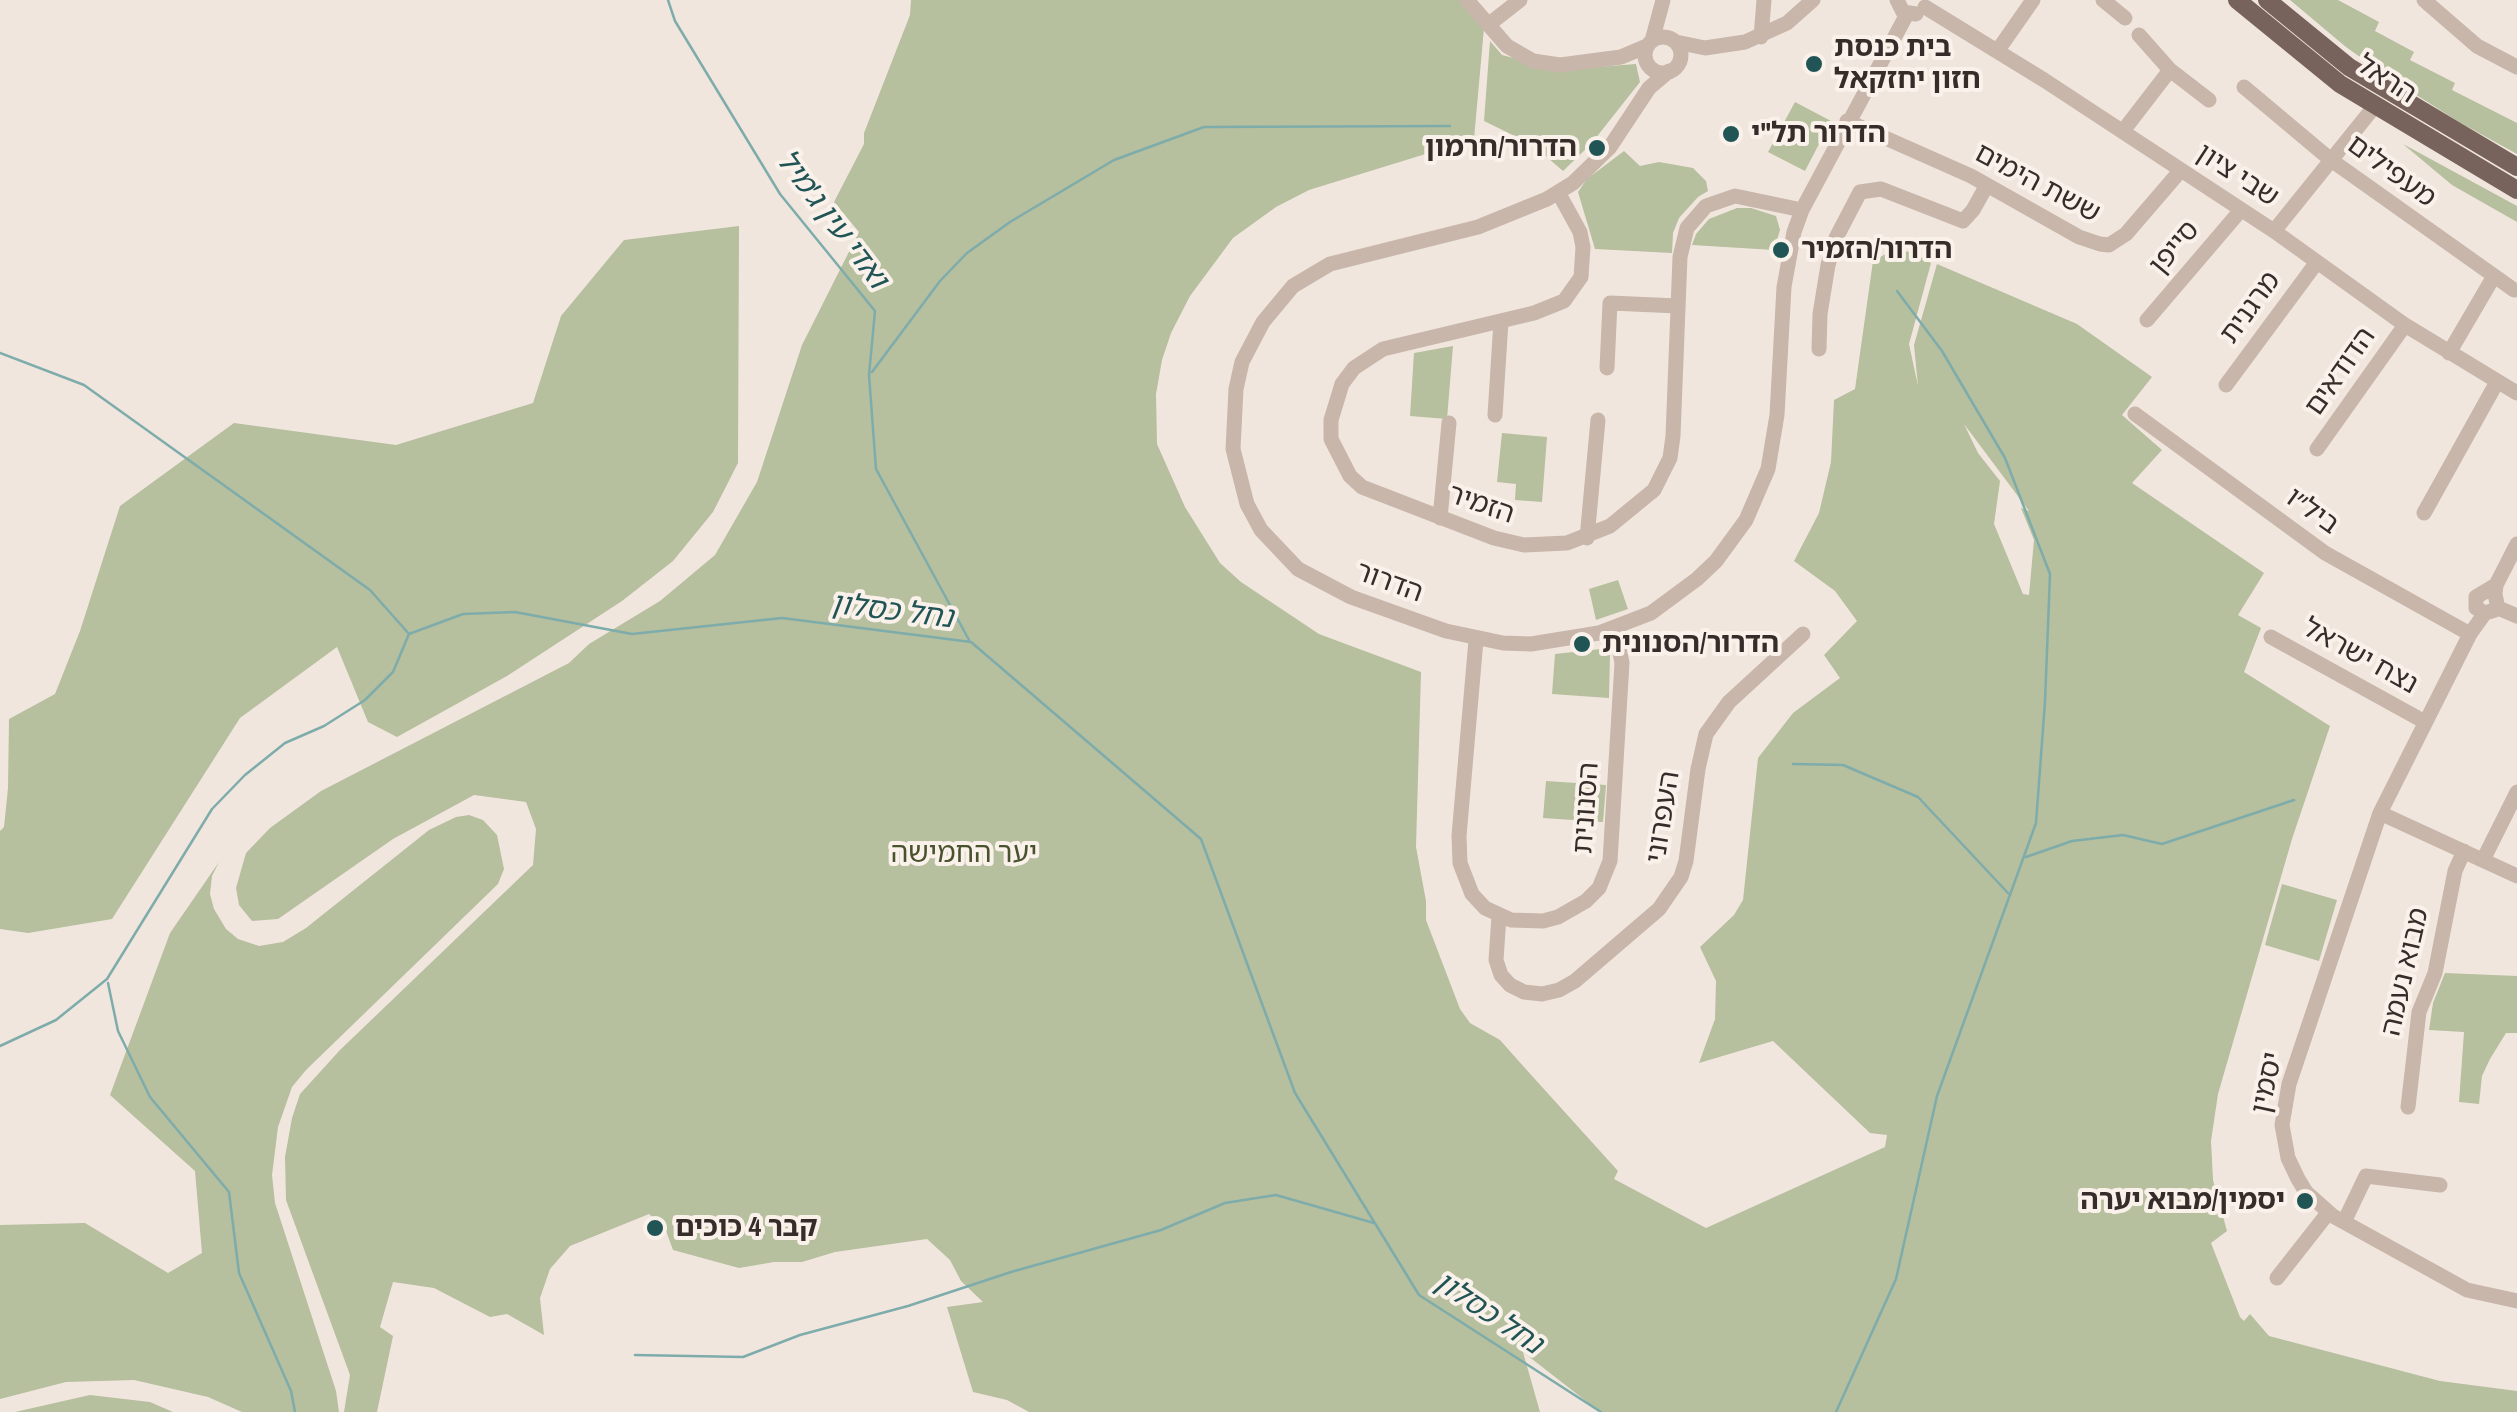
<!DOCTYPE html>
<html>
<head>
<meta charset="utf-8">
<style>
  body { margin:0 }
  canvas { display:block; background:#f1e6de }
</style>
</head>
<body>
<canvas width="2517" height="1412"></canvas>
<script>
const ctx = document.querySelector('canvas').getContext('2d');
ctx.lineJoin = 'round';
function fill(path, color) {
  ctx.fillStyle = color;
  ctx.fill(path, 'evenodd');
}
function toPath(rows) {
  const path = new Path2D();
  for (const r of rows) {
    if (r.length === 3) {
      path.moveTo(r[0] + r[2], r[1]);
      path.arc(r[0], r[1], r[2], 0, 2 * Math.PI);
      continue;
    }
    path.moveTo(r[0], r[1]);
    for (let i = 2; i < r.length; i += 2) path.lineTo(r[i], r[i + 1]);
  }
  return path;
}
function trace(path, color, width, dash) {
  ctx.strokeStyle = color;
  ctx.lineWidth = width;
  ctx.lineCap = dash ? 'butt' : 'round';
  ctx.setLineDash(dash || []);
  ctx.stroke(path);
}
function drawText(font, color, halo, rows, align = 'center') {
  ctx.font = font + ' "Archivo Narrow","Noto Sans Hebrew",sans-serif';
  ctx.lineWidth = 8;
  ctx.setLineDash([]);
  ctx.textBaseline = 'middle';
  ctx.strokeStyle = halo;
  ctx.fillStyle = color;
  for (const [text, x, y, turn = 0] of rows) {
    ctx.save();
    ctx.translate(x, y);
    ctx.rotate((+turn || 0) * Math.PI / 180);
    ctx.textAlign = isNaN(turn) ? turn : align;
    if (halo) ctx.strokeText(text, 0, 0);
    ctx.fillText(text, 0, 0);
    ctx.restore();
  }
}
const green = toPath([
  [911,0,1463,0,1484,28,1474,139,1309,190,1276,207,1233,238,1190,296,1171,333,1162,360,1156,394,1157,444,1185,507,1220,563,1241,582,1319,634,1421,672,1416,847,1426,901,1426,920,1460,1009,1470,1023,1500,1040,1524,1067,1618,1171,1614,1179,1706,1228,1885,1147,1887,1135,1870,1133,1773,1041,1699,1063,1715,1019,1716,981,1700,947,1734,915,1743,900,1758,758,1793,713,1840,678,1824,655,1857,621,1835,591,1794,561,1819,513,1831,462,1834,400,1855,389,1873,261,1893,250,1912,252,1931,263,1909,344,1918,386,1914,345,1937,264,2077,324,2152,377,2122,415,2162,450,2132,483,2264,573,2238,615,2261,628,2244,672,2330,726,2292,839,2218,1094,2211,1141,2213,1180,2227,1231,2211,1243,2240,1317,2244,1321,2250,1314,2269,1336,2440,1381,2517,1391,2517,1412,1600,1412,1523,1352,1540,1412,1029,1412,1007,1400,973,1392,947,1307,983,1302,961,1281,950,1260,927,1239,835,1252,802,1262,774,1262,739,1268,673,1250,665,1228,649,1214,570,1246,550,1269,540,1298,544,1335,507,1314,490,1317,434,1288,393,1282,380,1327,393,1336,377,1412,344,1412,350,1375,286,1200,285,1157,292,1118,300,1094,340,1050,533,865,536,829,526,802,474,795,393,839,278,919,252,921,239,905,236,888,246,853,270,828,321,791,569,663,589,644,660,601,715,555,757,482,802,345,859,232,834,202,864,144,864,133,910,15],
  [1964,424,2029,511,2021,508,2034,540,2029,595,2023,594,1994,524,2000,481,1978,453],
  [2290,0,2338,0,2379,22,2375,31,2414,52,2410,60,2455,83,2452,90,2517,123,2517,154,2459,122,2388,77,2346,47],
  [1490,41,1502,55,1560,70,1636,64,1640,82,1591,144,1563,171,1533,145,1484,121],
  [1795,102,1831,121,1805,171,1768,152],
  [2403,144,2517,206,2517,222,2452,185],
  [1624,151,1640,166,1659,162,1693,168,1706,181,1708,191,1698,197,1679,218,1673,233,1672,253,1595,249,1578,192,1587,179],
  [1737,208,1751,208,1776,216,1780,230,1774,250,1692,245,1696,234,1709,219],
  [739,226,738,463,713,512,673,561,622,601,507,676,397,737,368,722,337,647,240,718,112,919,28,933,0,929,0,831,4,827,8,788,9,719,55,694,80,631,120,506,234,423,396,445,533,403,561,316,624,240],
  [1453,346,1447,419,1410,416,1414,353],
  [1502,433,1547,437,1542,502,1515,500,1516,484,1497,482],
  [1618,580,1628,609,1596,620,1589,589],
  [1601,649,1610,654,1609,698,1552,694,1555,654],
  [1546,781,1606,785,1603,822,1543,818],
  [469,815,483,820,497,835,504,869,498,884,306,1070,292,1087,278,1127,272,1175,275,1203,336,1391,339,1412,242,1412,208,1397,134,1380,66,1382,0,1399,0,1225,85,1223,168,1273,202,1253,195,1171,110,1095,170,933,219,862,212,876,210,894,214,909,226,929,238,939,259,946,283,942,306,928,429,830,456,817],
  [2282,884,2337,900,2319,961,2265,945],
  [2445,973,2517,976,2517,1033,2506,1033,2490,1059,2482,1076,2479,1104,2459,1102,2464,1032,2429,1030,2433,1003],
  [90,1395,150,1402,173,1412,15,1412]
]);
const stream = toPath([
  [668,0,675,21,780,194,875,311,869,375,876,469,969,640],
  [0,353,84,385,370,590,409,634,463,614,515,612,632,634,782,618,971,642,1201,839,1295,1093,1419,1295,1601,1412],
  [872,372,940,281,967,253,1010,222,1114,160,1204,127,1450,126],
  [1793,764,1843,765,1918,797,2008,893],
  [2026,857,2072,841,2123,835,2162,844,2294,800],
  [108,983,118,1031,150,1097,229,1192,239,1273,291,1391,295,1412],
  [0,1046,56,1020,107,979,212,809,245,775,285,743,324,726,365,700,393,672,409,634],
  [635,1355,743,1357,800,1335,908,1306,1011,1272,1161,1230,1225,1203,1276,1195,1374,1223],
  [1836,1412,1896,1279,1937,1096,2036,823,2045,702,2050,574,2005,458,1942,351,1897,291]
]);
const minor = toPath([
  [1467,0,1507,46,1533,61,1560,65,1621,57,1647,46],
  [1897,0,1903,12,1916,14],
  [2103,0,2125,18],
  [2424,0,2477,46,2517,67],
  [1925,7,2044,80,2274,231,2405,325,2517,393],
  [1488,25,1520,0],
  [2139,35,2170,70,2209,100],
  [1761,37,1764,0],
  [1663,55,18],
  [1652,41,1663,0],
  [1676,42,1705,48,1745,42,1787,23,1813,0],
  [1998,50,2033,0],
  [1669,71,1649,88,1610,147,1573,183,1547,199,1478,227,1330,264,1293,286,1263,322,1242,362,1236,389,1233,449,1247,504,1261,530,1298,569,1351,597,1446,631,1503,643,1531,644,1599,633,1651,613,1697,579,1716,561,1746,520,1768,469,1777,415,1784,287,1794,232,1802,210,1907,14],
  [2244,87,2331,160,2514,290],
  [1847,121,1971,176,2079,237,2100,244,2109,245,2126,234,2181,170],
  [2123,131,2170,70],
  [1558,192,1580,232,1583,247,1581,277,1564,301,1534,313,1383,349,1354,368,1342,384,1331,420,1331,439,1350,476,1362,487,1494,538,1524,545,1567,543,1610,526,1654,490,1670,458,1673,436,1680,257,1687,228,1706,206,1735,196,1802,210],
  [2274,231,2374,107],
  [2147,320,2241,210],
  [1819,349,1820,314,1828,265,1836,238,1860,192,1881,189,1963,221,1973,210,1987,185],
  [2449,353,2494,276],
  [1607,368,1610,303,1678,306],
  [2226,385,2317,262],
  [2135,414,2325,553,2470,634],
  [1495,415,1501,321],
  [2317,449,2405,325],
  [2424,513,2497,382],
  [1440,518,1449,423],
  [1587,538,1598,420],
  [2489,591,2495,594,2497,604,2495,610,2485,613,2476,608,2476,597,2496,585],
  [2495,594,2496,585,2517,544],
  [2496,607,2517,616],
  [2485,613,2470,634,2380,813,2289,1084,2282,1125,2288,1158,2298,1179,2306,1192,2333,1216,2467,1290,2517,1301],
  [2271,637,2425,722],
  [1476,640,1459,836,1460,863,1472,894,1485,908,1511,920,1543,921,1558,917,1586,901,1599,888,1610,861,1622,663,1615,627],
  [2380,813,2517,876],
  [2483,860,2517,792],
  [1499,916,1496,960,1501,975,1510,985,1524,992,1542,994,1559,990,1575,981,1659,909,1681,877,1686,861,1698,769,1706,734,1729,702,1803,634],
  [2408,1107,2419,1012,2435,973,2455,871,2464,851],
  [2344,1222,2366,1176,2440,1185],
  [2277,1278,2328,1213]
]);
const major = toPath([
  [2237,0,2340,84,2517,190],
  [2267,0,2349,67,2517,167]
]);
const markers = [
  [1814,64,10,"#215555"],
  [1731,134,10,"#215555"],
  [1597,148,10,"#215555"],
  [1781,250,10,"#215555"],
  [1582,644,10,"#215555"],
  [2305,1201,10,"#215555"],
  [655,1228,10,"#215555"]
];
const poiNames = [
  ["בית כנסת",1834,48],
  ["חזון יחזקאל",1834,80],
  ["הדרור תל\"י",1751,134],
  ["הדרור/חרמון",1577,148,"right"],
  ["הדרור/הזמיר",1801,250],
  ["הדרור/הסנונית",1602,644],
  ["יסמין/מבוא יערה",2285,1201,"right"],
  ["קבר 4 כוכים",675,1228]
];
const streetNames = [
  ["הראל",2386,80,33],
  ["מעפילים",2391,172,36],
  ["שבי ציון",2237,176,33],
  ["ששת הימים",2037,184,28],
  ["סייפן",2175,248,-50],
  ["מרגנית",2251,308,-54],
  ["הדודאים",2341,372,-55],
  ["הזמיר",1481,505,19],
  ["ביל״ו",2312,512,36],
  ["הדרור",1389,583,20],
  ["נצח ישראל",2360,657,29],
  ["הסנונית",1587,808,-86],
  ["העפרוני",1664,817,-81],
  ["מבוא נעמה",2406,972,-77],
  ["יסמין",2268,1083,-78]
];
const parkNames = [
  ["יער החמישה",964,854]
];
const waterNames = [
  ["ואדי עין ג'מיל",831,220,53],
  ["נחל כסלון",892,612,7],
  ["נחל כסלון",1488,1314,34]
];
fill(green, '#b6bf9e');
trace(stream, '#7eacab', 2.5);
trace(minor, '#c8b6aa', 15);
trace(major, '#77635b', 18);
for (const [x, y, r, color] of markers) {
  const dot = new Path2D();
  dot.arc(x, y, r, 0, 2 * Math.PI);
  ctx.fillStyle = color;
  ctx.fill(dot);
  trace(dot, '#f9f1ea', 4);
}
drawText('bold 28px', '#362c29', '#f9f1ea', poiNames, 'left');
drawText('28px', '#362c29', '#f9f1ea', streetNames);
drawText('28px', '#48532e', '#f9f1ea', parkNames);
drawText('italic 30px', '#215555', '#f9f1ea', waterNames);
</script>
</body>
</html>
